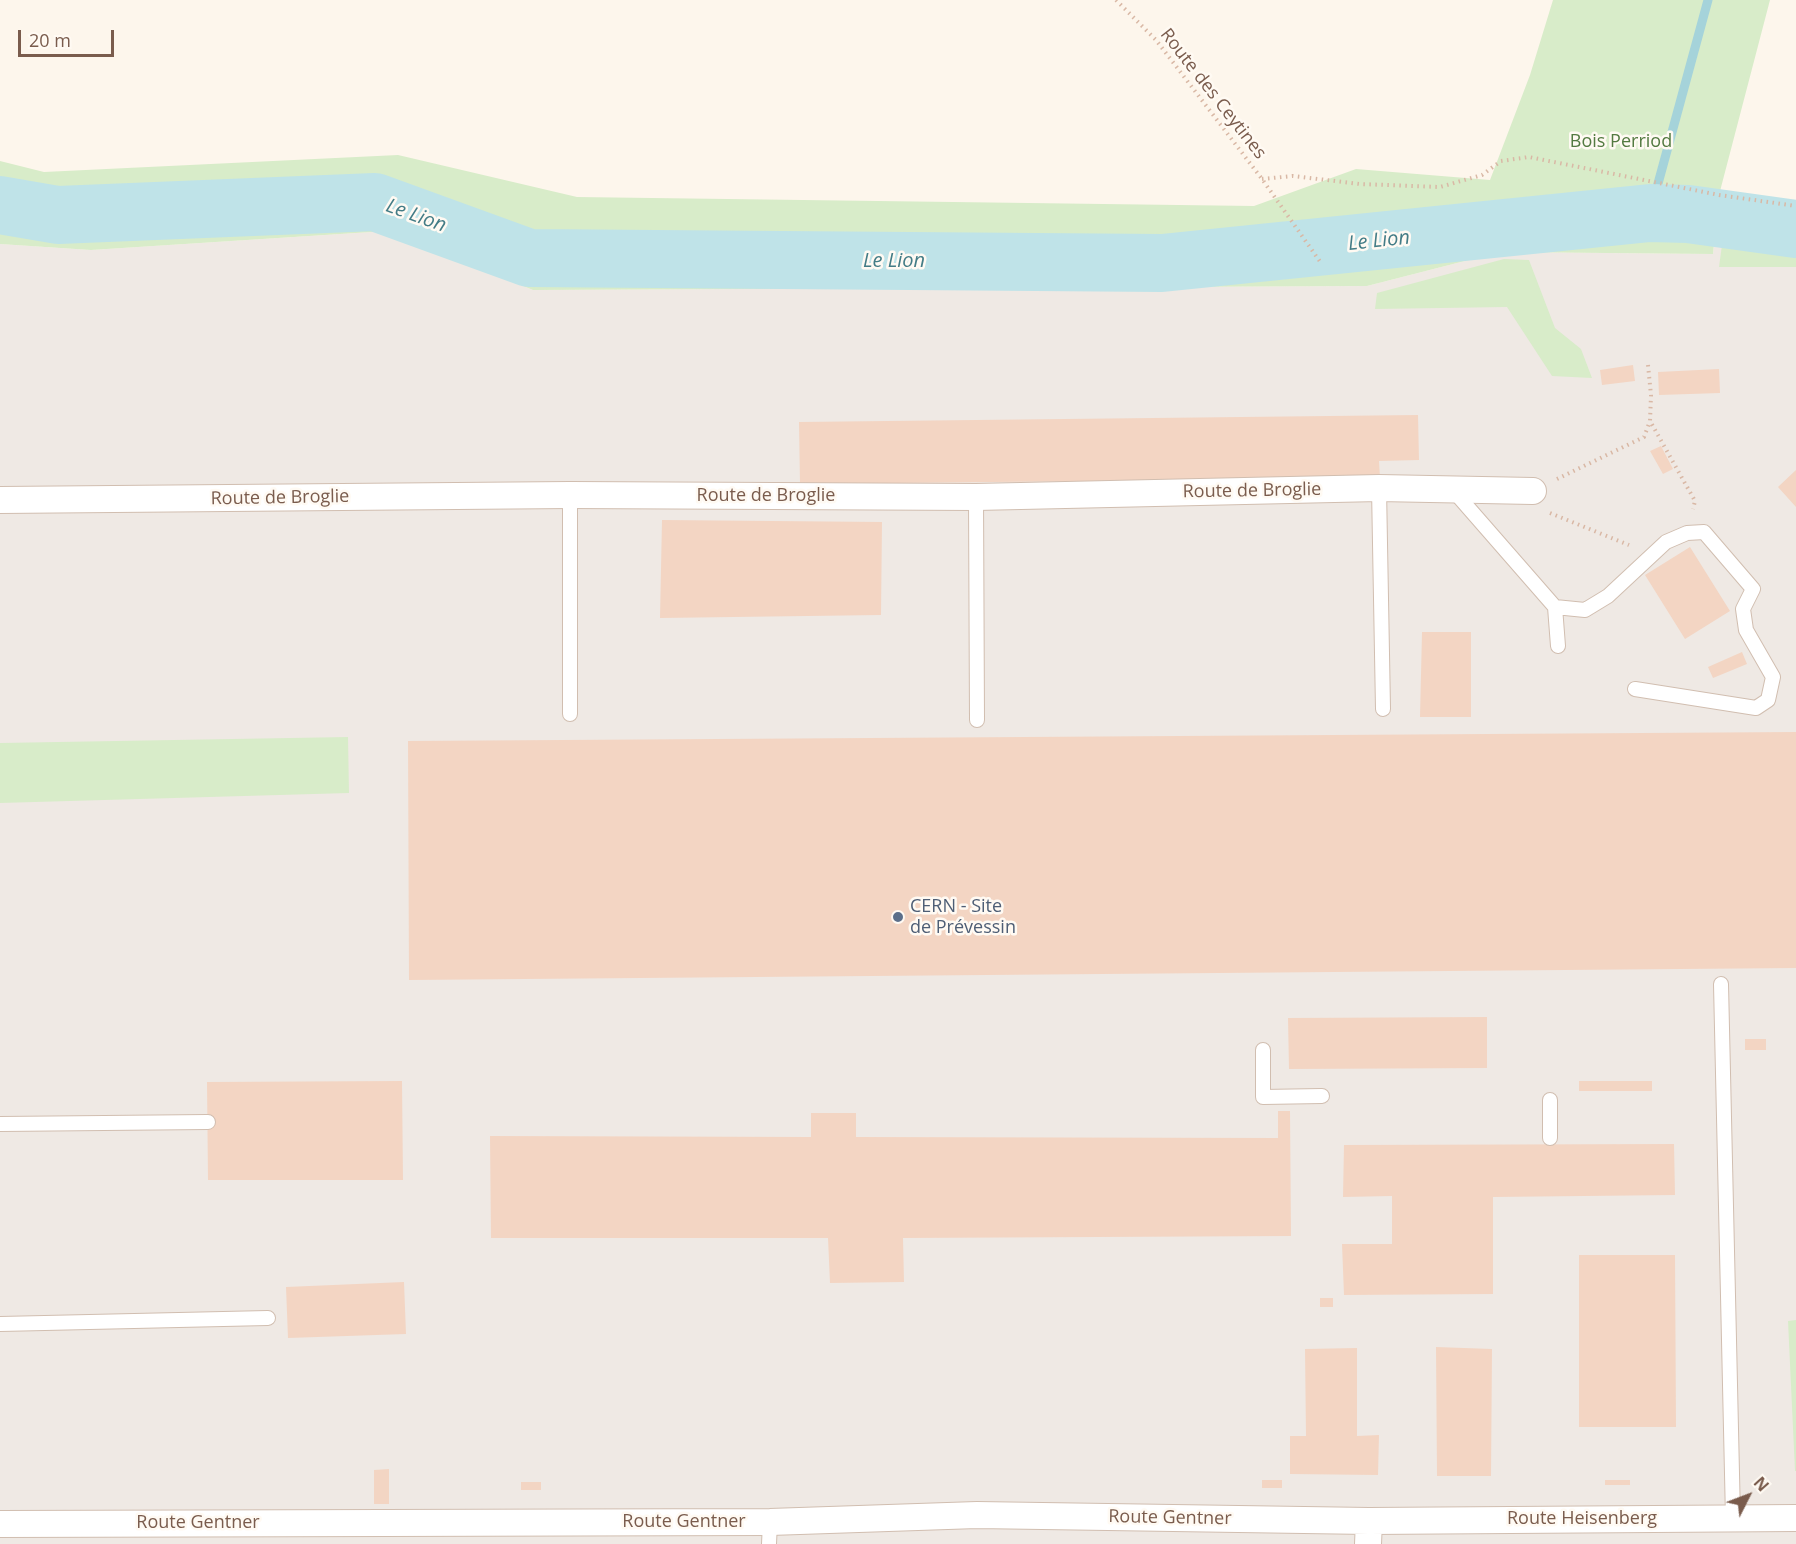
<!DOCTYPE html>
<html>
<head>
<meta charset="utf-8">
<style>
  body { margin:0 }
  #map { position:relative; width:1796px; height:1544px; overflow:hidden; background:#fdf6ec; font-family:"Open Sans",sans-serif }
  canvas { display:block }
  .north { position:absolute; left:1718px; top:1466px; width:60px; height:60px; -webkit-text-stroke:4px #fffaf3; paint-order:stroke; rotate:48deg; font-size:16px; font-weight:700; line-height:24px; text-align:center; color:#7a5c4d }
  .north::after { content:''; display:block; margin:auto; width:21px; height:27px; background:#7a5c4d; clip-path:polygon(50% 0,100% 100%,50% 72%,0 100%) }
  .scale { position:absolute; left:18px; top:30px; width:96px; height:27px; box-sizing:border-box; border:3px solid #7a5c4d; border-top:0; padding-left:8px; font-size:18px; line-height:21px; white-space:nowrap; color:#7a5c4d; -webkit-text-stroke:4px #fffaf3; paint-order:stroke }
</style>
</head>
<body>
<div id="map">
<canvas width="1796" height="1544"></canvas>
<div class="north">N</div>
<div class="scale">20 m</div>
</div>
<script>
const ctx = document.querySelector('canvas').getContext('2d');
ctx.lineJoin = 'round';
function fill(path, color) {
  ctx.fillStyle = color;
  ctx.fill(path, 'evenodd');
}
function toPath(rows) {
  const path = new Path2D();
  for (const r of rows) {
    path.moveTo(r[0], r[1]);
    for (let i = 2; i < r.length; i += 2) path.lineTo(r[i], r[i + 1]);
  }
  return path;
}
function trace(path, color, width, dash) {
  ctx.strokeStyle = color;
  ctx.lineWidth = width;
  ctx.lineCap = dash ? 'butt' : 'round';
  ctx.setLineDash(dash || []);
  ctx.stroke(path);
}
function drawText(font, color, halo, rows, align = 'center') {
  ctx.font = font + ' "Open Sans",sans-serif';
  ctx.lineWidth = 5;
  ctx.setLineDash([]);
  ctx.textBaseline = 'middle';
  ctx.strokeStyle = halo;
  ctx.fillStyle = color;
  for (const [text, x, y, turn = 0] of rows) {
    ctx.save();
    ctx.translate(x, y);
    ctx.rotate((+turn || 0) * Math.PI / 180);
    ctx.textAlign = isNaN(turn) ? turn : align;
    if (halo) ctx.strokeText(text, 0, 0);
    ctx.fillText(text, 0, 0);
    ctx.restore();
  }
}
const industrial = toPath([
  [1721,202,1796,217,1796,1544,0,1544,0,244,91,250,387,231,533,290,1367,286,1500,252,1713,254]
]);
const green = toPath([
  [1553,0,1770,0,1719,195,1713,254,1500,252,1367,286,533,290,387,231,91,250,0,244,0,161,44,172,398,155,577,197,1254,206,1356,169,1490,180,1530,75],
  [1727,208,1796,223,1796,267,1719,267],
  [1504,259,1529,260,1555,328,1581,349,1592,378,1552,376,1507,307,1375,309,1377,293],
  [348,737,349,793,0,803,0,743],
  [1796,1320,1796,1471,1795,1471,1788,1321]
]);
const stream = toPath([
  [1650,213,1708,0]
]);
const river = toPath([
  [0,205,58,215,375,202,529,258,1162,263,1650,213,1688,214,1796,229]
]);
const building = toPath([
  [1633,365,1635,381,1602,385,1600,370],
  [1719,369,1720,393,1659,395,1658,372],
  [1418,415,1419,460,1379,461,1380,478,800,484,799,422],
  [1661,446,1673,469,1663,474,1650,451],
  [1796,470,1796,507,1778,487],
  [662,520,882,522,881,615,660,618],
  [1690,547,1730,611,1685,639,1645,575],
  [1422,632,1471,632,1471,717,1420,717],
  [1742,652,1747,664,1713,678,1708,667],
  [1796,732,1796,968,409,980,408,741],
  [1487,1017,1487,1068,1289,1069,1288,1018],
  [1745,1039,1766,1039,1766,1050,1745,1050],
  [402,1081,403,1180,208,1180,207,1082],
  [1579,1081,1652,1081,1652,1091,1579,1091],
  [1278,1111,1290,1111,1291,1236,903,1238,904,1282,830,1283,828,1238,491,1238,490,1136,811,1137,811,1113,856,1113,856,1137,1278,1138],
  [1674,1144,1675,1195,1493,1197,1493,1294,1344,1295,1342,1244,1392,1244,1392,1196,1343,1197,1344,1145],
  [1579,1255,1675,1255,1676,1427,1579,1427],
  [404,1282,406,1334,288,1338,286,1287],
  [1320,1298,1333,1298,1333,1307,1320,1307],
  [1436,1347,1492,1349,1491,1476,1437,1476],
  [1357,1348,1357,1436,1379,1435,1378,1475,1290,1474,1290,1436,1306,1436,1305,1349],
  [389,1469,389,1504,374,1504,374,1470],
  [1262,1480,1282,1480,1282,1488,1262,1488],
  [1605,1480,1630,1480,1630,1485,1605,1485],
  [521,1482,541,1482,541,1490,521,1490]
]);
const path = toPath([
  [1116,0,1156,40,1262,179,1321,263],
  [1262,179,1293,176,1360,184,1440,187,1482,175,1501,161,1529,157,1719,195,1796,206],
  [1648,365,1651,395,1650,421,1695,501,1693,509],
  [1557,479,1644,437,1650,421],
  [1550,513,1629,545]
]);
const service = toPath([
  [1379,488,1383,709],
  [1452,489,1555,607,1585,610,1608,596,1666,542,1687,533,1704,532,1753,589,1743,609,1746,630,1773,677,1768,700,1756,708,1635,689],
  [570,495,570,714],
  [976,497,977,720],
  [1555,607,1558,646],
  [1721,984,1733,1518],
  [1263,1050,1263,1097,1322,1096],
  [1550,1100,1550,1138],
  [0,1124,208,1122],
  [0,1324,268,1318],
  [769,1544,770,1522]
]);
const minor = toPath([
  [0,500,570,495,976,497,1379,488,1533,491],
  [0,1524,770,1522,977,1515,1369,1521,1796,1518],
  [1368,1544,1369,1521]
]);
const markers = [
  [898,917,6,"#5c6f8a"]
];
const streetNames = [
  ["Route des Ceytines",1213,94,52],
  ["Route de Broglie",1252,491,-1],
  ["Route de Broglie",766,496],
  ["Route de Broglie",280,498,-1],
  ["Route Gentner",1170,1518,1],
  ["Route Heisenberg",1582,1519],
  ["Route Gentner",684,1522],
  ["Route Gentner",198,1523]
];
const parkNames = [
  ["Bois Perriod",1621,142]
];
const serviceNames = [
  ["CERN - Site",910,907],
  ["de Prévessin",910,928]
];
const waterNames = [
  ["Le Lion",416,216,20],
  ["Le Lion",1379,241,-6],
  ["Le Lion",894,261]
];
fill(industrial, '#efe9e4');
fill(green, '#d8ecc9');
trace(stream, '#a5d3da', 9);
trace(river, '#bfe3e8', 58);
fill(building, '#f3d5c3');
trace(service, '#d1beb0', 16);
trace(minor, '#d1beb0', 28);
trace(path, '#d9b8a5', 4, [1.5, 4.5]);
trace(service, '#fff', 14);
trace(minor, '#fff', 26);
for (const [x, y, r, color] of markers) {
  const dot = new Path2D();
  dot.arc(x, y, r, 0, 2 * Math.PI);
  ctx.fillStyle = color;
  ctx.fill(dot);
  trace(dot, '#fffaf3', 2);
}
drawText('18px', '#7a5c4d', '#fffaf3', streetNames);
drawText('18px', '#537a41', '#fffaf3', parkNames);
drawText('18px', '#4e5e75', '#fffaf3', serviceNames, 'left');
drawText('italic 20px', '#437c86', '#fffaf3', waterNames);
</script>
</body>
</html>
